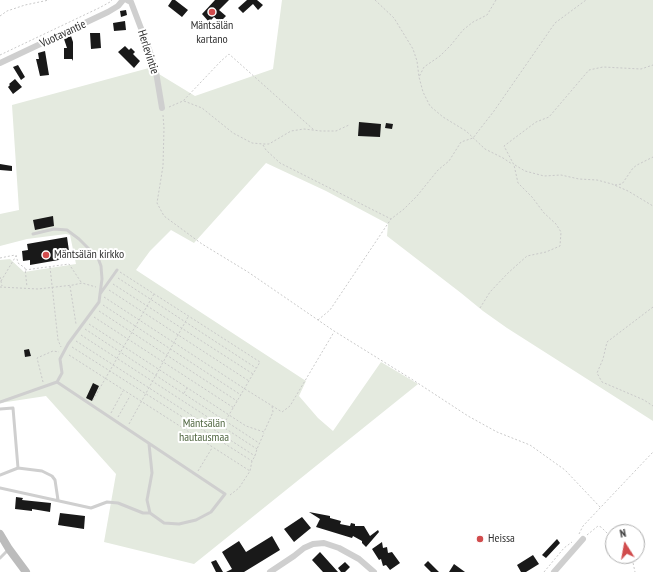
<!DOCTYPE html>
<html>
<head>
<meta charset="utf-8">
<style>
  body { margin:0 }
  #map { position:relative; width:653px; height:572px; overflow:hidden; background:#fff; font-family:"PT Sans Narrow",sans-serif }
  canvas { display:block }
  .north { position:absolute; left:605px; top:524px; width:40px; height:40px; box-sizing:border-box; background:#fff; border:1px solid #adadad; border-radius:50%; rotate:349deg; font-size:11px; font-weight:700; line-height:16px; text-align:center; color:#323232 }
  .north::after { content:''; display:block; margin:auto; width:14px; height:18px; background:#d14c4d; clip-path:polygon(50% 0,100% 100%,50% 72%,0 100%) }
</style>
</head>
<body>
<div id="map">
<canvas width="653" height="572"></canvas>
<div class="north">N</div>
</div>
<script>
const ctx = document.querySelector('canvas').getContext('2d');
ctx.lineJoin = 'round';
function fill(path, color) {
  ctx.fillStyle = color;
  ctx.fill(path, 'evenodd');
}
function toPath(rows) {
  const path = new Path2D();
  for (const r of rows) {
    path.moveTo(r[0], r[1]);
    for (let i = 2; i < r.length; i += 2) path.lineTo(r[i], r[i + 1]);
  }
  return path;
}
function trace(path, color, width, dash) {
  ctx.strokeStyle = color;
  ctx.lineWidth = width;
  ctx.lineCap = dash ? 'butt' : 'round';
  ctx.setLineDash(dash || []);
  ctx.stroke(path);
}
function drawText(font, color, halo, rows, align = 'center') {
  ctx.font = font + ' "PT Sans Narrow",sans-serif';
  ctx.lineWidth = 4;
  ctx.setLineDash([]);
  ctx.textBaseline = 'middle';
  ctx.strokeStyle = halo;
  ctx.fillStyle = color;
  for (const [text, x, y, turn = 0] of rows) {
    ctx.save();
    ctx.translate(x, y);
    ctx.rotate((+turn || 0) * Math.PI / 180);
    ctx.textAlign = isNaN(turn) ? turn : align;
    if (halo) ctx.strokeText(text, 0, 0);
    ctx.fillText(text, 0, 0);
    ctx.restore();
  }
}
const green = toPath([
  [282,0,653,0,653,421,507,328,483,311,461,293,387,236,388,224,326,191,266,163,194,243,171,230,150,251,136,270,306,381,299,396,318,418,333,431,381,362,418,384,194,564,104,542,116,474,46,396,0,403,0,260,10,259,24,272,76,264,70,235,66,234,27,239,0,246,0,214,19,210,12,105,149,68,195,96,273,69]
]);
const building = toPath([
  [172,0,175,0,188,10,182,17,168,6],
  [215,0,229,0,219,10,226,16,220,22,214,17,209,22,202,14],
  [247,0,257,0,263,5,258,10,253,4,243,13,238,8],
  [126,10,127,15,121,17,120,11],
  [125,21,126,30,114,31,113,23],
  [90,33,100,33,101,48,91,49],
  [71,36,73,42,73,61,72,59,64,59,64,48,67,48,64,39],
  [125,46,129,50,131,48,135,52,133,54,140,61,134,68,118,52],
  [45,51,49,75,40,76,36,59,39,59,38,53],
  [18,65,25,77,21,80,13,67],
  [15,79,22,87,13,94,8,87,10,85,9,84],
  [359,122,381,124,380,137,358,136],
  [386,123,393,124,392,129,385,128],
  [0,164,12,166,12,171,0,170],
  [53,216,54,226,35,230,33,220],
  [67,237,70,258,30,265,30,260,23,261,22,251,28,250,27,244],
  [29,349,31,356,25,357,24,350],
  [93,383,99,386,92,401,86,398],
  [16,497,23,498,22,500,51,503,50,512,32,509,32,511,15,509],
  [309,512,330,516,330,518,341,521,340,524,350,526,351,523,355,524,355,526,364,526,370,536,378,530,379,532,366,547,362,543,362,541,353,536,352,538,316,527,320,519],
  [60,513,85,516,84,529,58,525],
  [302,517,311,528,294,542,284,529],
  [272,536,280,550,244,572,226,572,232,569,222,552,239,541,246,552],
  [557,539,560,543,546,558,542,555],
  [382,542,383,548,387,547,388,553,392,552,400,563,390,570,386,565,383,566,381,559,379,560,372,549],
  [320,552,338,572,323,572,312,560],
  [533,555,539,564,526,572,521,572,517,565],
  [216,560,223,572,216,572,211,562],
  [428,561,439,572,431,572,424,565],
  [345,562,350,567,345,572,341,572,338,568],
  [454,564,465,572,449,572]
]);
const path = toPath([
  [375,0,394,18,413,49,417,61,419,77],
  [496,0,487,15,473,22,463,30,451,45,440,56,424,67,419,77,423,92,430,106,443,117,466,131,485,149,503,158,512,164],
  [0,16,7,11,25,5,49,0],
  [0,55,99,8,110,2,112,0],
  [184,101,202,108,233,133,252,143,263,144,269,144,291,131,304,129,321,131,336,131,349,125],
  [169,107,183,101,221,61,229,54,314,130],
  [163,115,164,128,163,166,157,203,164,216,202,244,248,272,334,331,413,380,468,416,497,432,530,445,565,470,600,507],
  [263,145,266,150,280,163,391,219],
  [515,165,525,171,544,176,561,175,579,179,597,180,612,184,628,191,653,206],
  [615,185,622,184,633,168,637,165,653,157],
  [16,255,18,263,25,268,27,287],
  [0,258,15,255],
  [50,267,58,340,61,347],
  [25,270,69,264,81,282],
  [120,272,260,362,226,420],
  [0,277,2,286],
  [118,278,256,368],
  [1,281,16,256],
  [113,284,253,374],
  [70,286,76,324],
  [0,287,38,289,73,285,82,283,96,287],
  [109,290,249,381],
  [104,297,245,389,282,412,290,406,334,332],
  [103,305,241,395],
  [653,307,607,342,603,359,597,373,602,382,644,400,653,406],
  [480,308,490,292,508,273,527,256,546,252,560,246,561,232,556,224,544,213,532,197,518,183,514,165,504,146,536,122,549,117,589,70,603,67,641,69,653,65],
  [99,311,237,401],
  [94,317,234,408],
  [318,320,330,310,391,219,404,209,417,196,438,170,449,161,461,142,473,138,494,111,555,23,586,0],
  [89,324,246,426,264,432,273,412,272,406],
  [85,329,259,443],
  [81,335,257,449],
  [76,341,255,456],
  [72,347,252,461],
  [69,355,250,471],
  [43,382,37,358,53,351,59,352],
  [184,393,187,388],
  [93,400,154,294],
  [111,413,123,391],
  [118,417,130,396],
  [129,424,188,317],
  [198,471,212,448],
  [230,495,239,488,250,471,252,461,255,456,257,449,264,433],
  [579,534,583,526,653,452],
  [587,535,598,526,601,527,613,539],
  [630,556,632,558,635,572],
  [544,572,564,548,572,542]
]);
const service = toPath([
  [33,234,54,229,67,230,79,239,98,258,101,266,102,279,100,294],
  [57,382,62,373,60,359,68,344,99,302,100,294,117,270],
  [0,402,57,382,225,494,211,512,196,520,179,524,164,523,150,513,143,513,118,503,107,502,91,508,0,488],
  [0,409,13,408,18,468],
  [149,444,152,473,147,500,150,513],
  [0,475,18,468,42,471,52,476,55,480,58,500],
  [0,558,9,549]
]);
const minor = toPath([
  [127,0,131,2,150,52,156,72,162,108],
  [0,63,108,12,118,6,123,0],
  [270,572,294,556,304,548,313,544,324,543,339,548,359,559,374,572],
  [554,572,583,539]
]);
const secondary = toPath([
  [0,534,9,549,26,572]
]);
const markers = [
  [212,12,4,"#d14c4d"],
  [46,255,4,"#d14c4d"],
  [480,539,4,"#d14c4d"]
];
const poiNames = [
  ["Mäntsälän",212,26,"center"],
  ["kartano",212,40,"center"],
  ["Mäntsälän kirkko",54,255],
  ["Heissa",488,539]
];
const streetNames = [
  ["Vuotavantie",63,34,-25],
  ["Herlevintie",148,52,72]
];
const parkNames = [
  ["Mäntsälän",204,424],
  ["hautausmaa",204,438]
];
fill(green, '#e4eadf');
fill(building, '#191919');
trace(path, '#c9c9c9', 1, [2, 2]);
trace(service, '#cfcfcf', 3);
trace(minor, '#cfcfcf', 6);
trace(secondary, '#bcbcbc', 8);
for (const [x, y, r, color] of markers) {
  const dot = new Path2D();
  dot.arc(x, y, r, 0, 2 * Math.PI);
  ctx.fillStyle = color;
  ctx.fill(dot);
  trace(dot, '#fff', 1.5);
}
drawText('12px', '#323232', '#fff', poiNames, 'left');
drawText('12px', '#323232', '#fff', streetNames);
drawText('12px', '#536944', '#fff', parkNames);
</script>
</body>
</html>
